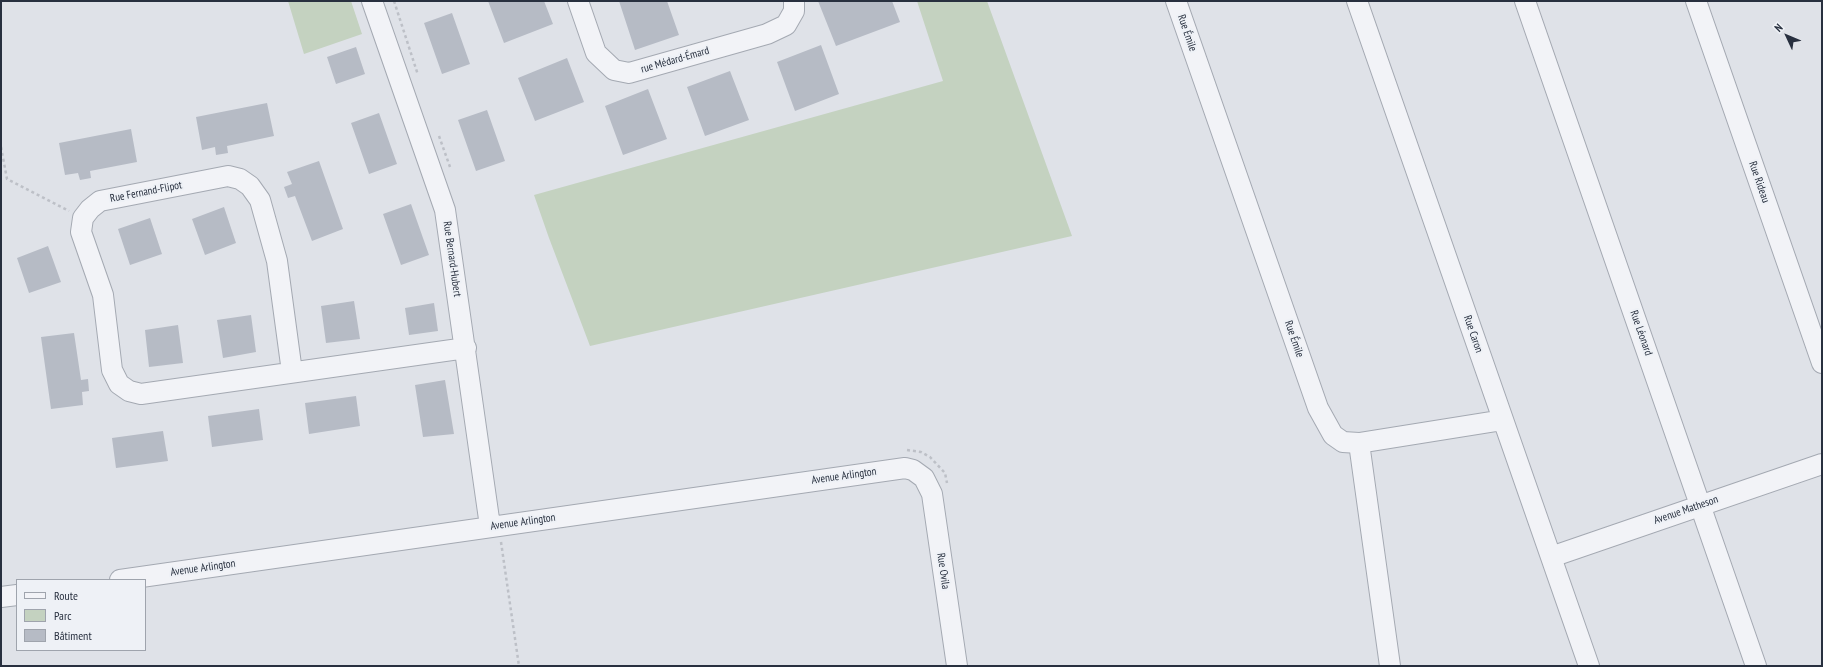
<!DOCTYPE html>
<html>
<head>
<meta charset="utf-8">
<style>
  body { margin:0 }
  #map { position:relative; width:1823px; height:667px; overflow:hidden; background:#dfe2e8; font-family:"PT Sans Narrow",sans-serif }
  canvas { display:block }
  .frame { position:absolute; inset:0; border:2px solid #28303f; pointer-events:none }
  .legend { position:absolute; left:16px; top:579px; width:130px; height:72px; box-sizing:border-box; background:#eef1f6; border:1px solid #9fa4ad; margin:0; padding:5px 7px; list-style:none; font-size:12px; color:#28303f }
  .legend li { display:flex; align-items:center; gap:8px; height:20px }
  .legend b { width:20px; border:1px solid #9fa4ad }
  .north { position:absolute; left:1767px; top:16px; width:40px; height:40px; -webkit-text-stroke:3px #eef1f6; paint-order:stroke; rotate:314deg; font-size:11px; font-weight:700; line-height:16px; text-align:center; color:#28303f }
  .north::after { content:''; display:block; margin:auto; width:14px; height:18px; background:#28303f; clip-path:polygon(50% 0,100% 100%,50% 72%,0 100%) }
</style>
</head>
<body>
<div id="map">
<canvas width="1823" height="667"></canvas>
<div class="frame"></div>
<ul class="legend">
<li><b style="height:5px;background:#f2f3f7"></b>Route</li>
<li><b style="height:11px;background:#c4d2c0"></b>Parc</li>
<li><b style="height:11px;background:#b6bbc5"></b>Bâtiment</li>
</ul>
<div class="north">N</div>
</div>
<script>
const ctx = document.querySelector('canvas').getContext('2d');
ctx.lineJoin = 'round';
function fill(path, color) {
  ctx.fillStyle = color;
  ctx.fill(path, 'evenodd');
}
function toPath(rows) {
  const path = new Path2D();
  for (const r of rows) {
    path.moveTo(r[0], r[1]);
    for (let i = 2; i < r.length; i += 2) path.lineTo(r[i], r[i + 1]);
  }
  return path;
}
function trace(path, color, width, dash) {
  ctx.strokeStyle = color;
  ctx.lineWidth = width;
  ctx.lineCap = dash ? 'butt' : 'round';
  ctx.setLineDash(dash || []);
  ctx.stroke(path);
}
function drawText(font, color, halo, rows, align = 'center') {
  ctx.font = font + ' "PT Sans Narrow",sans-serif';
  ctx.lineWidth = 4;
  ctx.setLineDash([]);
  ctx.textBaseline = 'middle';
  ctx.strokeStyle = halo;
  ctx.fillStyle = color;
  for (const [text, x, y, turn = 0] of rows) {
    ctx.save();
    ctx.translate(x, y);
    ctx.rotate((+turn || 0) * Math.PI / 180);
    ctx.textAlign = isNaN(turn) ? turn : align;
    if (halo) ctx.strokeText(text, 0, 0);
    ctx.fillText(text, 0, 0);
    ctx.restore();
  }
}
const green = toPath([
  [288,1,351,1,362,34,304,54],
  [917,1,987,1,1072,236,590,346,549,238,534,195,943,81]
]);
const building = toPath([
  [488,1,544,1,553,24,504,43],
  [619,1,667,1,679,35,635,50],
  [818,1,892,1,900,22,836,46],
  [452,13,470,64,442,74,424,23],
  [821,45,839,94,795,111,777,62],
  [356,47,365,74,336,84,327,57],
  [567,58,584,102,535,121,518,78],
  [730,71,749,120,705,136,687,87],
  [648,89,667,139,623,155,605,106],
  [267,103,274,136,227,146,228,153,216,155,215,147,202,150,196,117],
  [487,110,505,161,476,171,458,120],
  [379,113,397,164,369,174,351,123],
  [131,129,137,162,90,171,91,178,80,180,78,173,65,175,59,143],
  [319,161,343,229,312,241,295,196,288,198,284,187,292,184,287,172],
  [411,204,429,255,401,265,383,214],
  [224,207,236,243,205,255,192,219],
  [150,218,162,254,130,265,118,229],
  [48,246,61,282,29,293,17,258],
  [354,301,360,339,326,343,321,306],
  [434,303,438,331,409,335,405,308],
  [251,315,256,352,223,358,217,320],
  [178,325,183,363,149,367,145,330],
  [74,333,81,380,88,379,89,391,82,392,83,405,51,409,41,337],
  [445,380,454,434,423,437,415,385],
  [356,396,360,426,309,434,305,403],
  [259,409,263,440,212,447,208,416],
  [163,431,168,461,116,468,112,438]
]);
const path = toPath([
  [394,1,418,75],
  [439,136,450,167],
  [1,147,7,179,69,211],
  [907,450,921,452,930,457,945,473,947,483],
  [501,542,519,666]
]);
const minor = toPath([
  [372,1,445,210,490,526],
  [578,1,596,53,614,70,629,73,767,34,786,25,794,11,794,1],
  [1176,1,1318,408,1333,435,1343,442,1359,443,1503,420],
  [1357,1,1589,666],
  [1525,1,1756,666],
  [1696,1,1822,363],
  [292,372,277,261,260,200,250,186,240,179,228,176,100,201,90,209,83,218,81,232,103,295,112,370,119,384,129,391,141,394,466,348],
  [1359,443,1390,666],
  [1551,557,1822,464],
  [120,580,905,468,913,470,924,478,932,494,957,666],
  [1,597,17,595]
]);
const streetNames = [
  ["Rue Émile",1187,33,71],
  ["rue Médard-Émard",675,60,-16],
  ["Rue Rideau",1759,182,71],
  ["Rue Fernand-Flipot",146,192,-11],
  ["Rue Bernard-Hubert",452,259,82],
  ["Rue Léonard",1641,333,71],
  ["Rue Caron",1473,334,71],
  ["Rue Émile",1294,339,71],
  ["Avenue Arlington",844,476,-8],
  ["Avenue Matheson",1686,510,-19],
  ["Avenue Arlington",523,522,-8],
  ["Avenue Arlington",203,568,-8],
  ["Rue Ovila",943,571,82]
];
fill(green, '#c4d2c0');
fill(building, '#b6bbc5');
trace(minor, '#a4a9b2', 22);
trace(path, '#bdc0c7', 2.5, [3, 3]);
trace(minor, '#f2f3f7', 20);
drawText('11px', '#28303f', '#eef1f6', streetNames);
</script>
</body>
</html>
